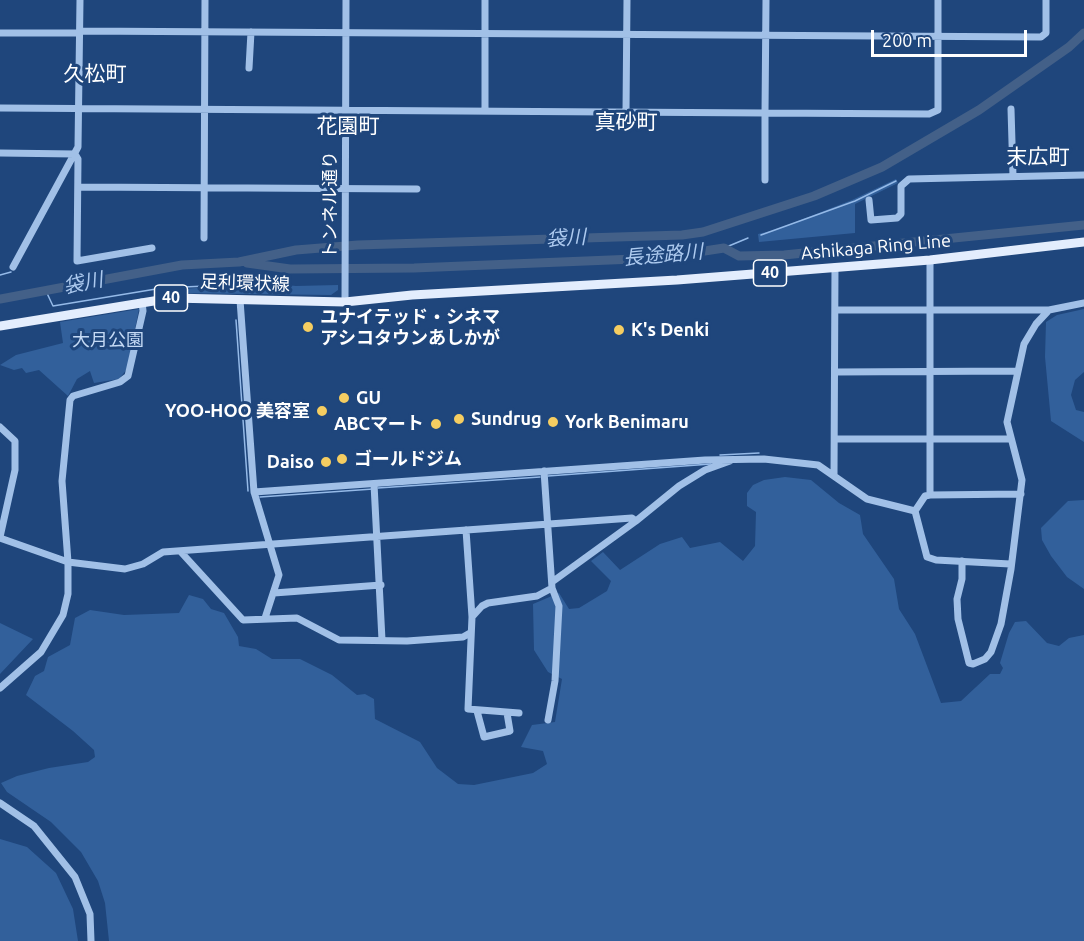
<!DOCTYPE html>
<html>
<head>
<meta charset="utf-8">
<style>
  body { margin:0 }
  #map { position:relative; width:1084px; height:941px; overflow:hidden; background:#1f467c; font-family:Ubuntu,sans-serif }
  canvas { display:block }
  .scale { position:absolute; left:871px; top:30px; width:156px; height:27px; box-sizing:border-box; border:3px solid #fff; border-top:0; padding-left:8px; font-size:18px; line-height:21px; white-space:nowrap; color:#fff; -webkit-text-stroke:4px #1f467c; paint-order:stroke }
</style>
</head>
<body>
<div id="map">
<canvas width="1084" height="941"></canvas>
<div class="scale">200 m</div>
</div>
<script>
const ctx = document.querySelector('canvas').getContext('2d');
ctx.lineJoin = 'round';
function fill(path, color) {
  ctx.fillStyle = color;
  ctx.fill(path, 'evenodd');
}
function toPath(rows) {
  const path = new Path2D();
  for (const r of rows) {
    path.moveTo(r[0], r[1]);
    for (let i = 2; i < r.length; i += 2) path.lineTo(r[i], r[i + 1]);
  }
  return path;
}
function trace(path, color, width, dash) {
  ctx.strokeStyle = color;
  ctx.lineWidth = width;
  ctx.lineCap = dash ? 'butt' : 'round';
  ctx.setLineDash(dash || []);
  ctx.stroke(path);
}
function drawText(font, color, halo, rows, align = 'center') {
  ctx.font = font + ' Ubuntu,"Noto Sans JP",sans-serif';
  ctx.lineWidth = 6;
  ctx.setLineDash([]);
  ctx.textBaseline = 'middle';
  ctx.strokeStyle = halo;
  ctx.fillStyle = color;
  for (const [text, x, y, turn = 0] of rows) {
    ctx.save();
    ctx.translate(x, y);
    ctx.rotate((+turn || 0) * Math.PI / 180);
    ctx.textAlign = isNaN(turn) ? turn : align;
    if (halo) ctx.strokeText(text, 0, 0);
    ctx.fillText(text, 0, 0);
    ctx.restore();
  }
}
const green = toPath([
  [896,179,898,183,855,204,855,233,759,242,758,234,775,230,852,200],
  [233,280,296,286,338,285,338,290,331,295,167,293,164,290,228,286,232,285],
  [139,309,127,369,119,379,94,383,90,371,77,379,68,396,39,370,26,373,22,368,14,370,0,365,16,355,63,343,60,322],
  [1084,309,1084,372,1075,380,1071,395,1076,410,1084,412,1084,442,1051,421,1045,357,1046,322,1057,315],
  [785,477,811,480,839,503,860,515,863,534,894,579,899,609,915,634,941,703,961,701,990,674,1000,674,1003,668,1000,663,1009,633,1015,622,1026,621,1047,643,1059,646,1069,638,1084,635,1084,941,109,941,105,903,98,881,81,852,51,822,7,792,1,783,17,776,49,768,88,762,95,757,94,750,73,731,26,695,35,676,44,671,48,657,70,645,75,618,90,610,124,615,179,613,189,595,203,599,211,609,224,613,238,637,239,646,256,649,272,659,300,659,332,675,357,695,365,694,374,699,375,719,420,742,437,768,458,784,474,785,533,773,547,764,543,751,521,747,532,725,555,722,562,679,548,672,534,650,533,604,559,593,569,609,579,608,607,591,611,581,591,561,603,552,620,570,660,544,682,537,690,548,720,542,743,561,755,546,756,512,747,506,747,493,753,485,764,480],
  [1084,500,1084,589,1067,577,1051,556,1042,540,1041,528,1068,501],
  [0,623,33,639,0,674],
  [0,839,27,847,56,873,73,909,78,941,0,941]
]);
const stream = toPath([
  [761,235,855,201,896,181],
  [724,248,748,238],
  [0,275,11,272],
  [160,288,230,285],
  [45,289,53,306,156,289],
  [236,320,248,491],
  [720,455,759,453],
  [548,476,711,464],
  [378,488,540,477],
  [260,497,373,489]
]);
const river = toPath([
  [247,263,290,269,414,268,659,258,724,248,739,256,784,255,1084,225],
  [0,299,182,265,239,262,296,250,358,245,682,235,703,232,814,196,882,167,979,110,1069,47,1084,33]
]);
const minor = toPath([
  [485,0,485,111],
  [80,31,1041,37,1046,33,1046,0],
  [0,33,80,33],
  [249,68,251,32],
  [0,108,765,113,766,0],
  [1011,109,1013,176],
  [626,112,627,0],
  [0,153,75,154,78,159,77,261,152,248],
  [765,180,765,113,929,114,938,110,938,0],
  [78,187,417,189],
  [869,200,871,220,897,218,901,214,901,186,909,179,1084,175],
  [204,238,205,0],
  [930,260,930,495],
  [13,267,78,147,80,0],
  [240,300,254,492,279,575,265,618],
  [345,302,346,0],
  [836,310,1049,310],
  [836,372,1017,371],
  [0,427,15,441,15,470,0,537],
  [835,439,1010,439],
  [544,471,552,588,559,606,555,681,548,720],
  [834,476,835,267],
  [374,484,382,640],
  [254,492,705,460,764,459,818,465,867,499,915,511],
  [466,530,472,617],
  [0,538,68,562,125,569,143,564,163,552,632,518,636,521],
  [180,551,243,620,297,618,339,640,407,641,463,637,470,633],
  [962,561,962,579,957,599,958,619,969,663,973,664,985,659,991,652,1001,624,1011,569,1022,480,1007,422,1024,344,1036,324,1049,310,1084,303],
  [1010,564,936,560,927,557,915,511,925,496,930,495,1021,494],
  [552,582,636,521,679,486,705,470,730,461],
  [274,593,381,585],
  [0,688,41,652,63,615,68,594,68,562,62,481,70,400,73,396,120,382,128,376,143,311,142,302],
  [477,711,484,737,510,731,507,713],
  [519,713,468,709,472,617,482,606,488,603,537,596,552,588],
  [0,803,34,826,75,877,90,914,91,941]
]);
const major = toPath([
  [0,326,172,298,345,302,412,295,677,280,930,260,1084,242]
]);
const markers = [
  [308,327,6,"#f5cd61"],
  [619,330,6,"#f5cd61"],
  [344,398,6,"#f5cd61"],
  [322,411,6,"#f5cd61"],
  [459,419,6,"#f5cd61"],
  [553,422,6,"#f5cd61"],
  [436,424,6,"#f5cd61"],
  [342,459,6,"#f5cd61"],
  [326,462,6,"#f5cd61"]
];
const shields = [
  [770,273,33],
  [171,298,33]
];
const shieldNames = [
  ["40",770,273],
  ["40",171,298]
];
const streetNames = [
  ["トンネル通り",330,205,-90],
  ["Ashikaga Ring Line",876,247,-5],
  ["足利環状線",245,283,2]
];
const poiNames = [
  ["ユナイテッド・シネマ",320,317],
  ["アシコタウンあしかが",320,338],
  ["K's Denki",631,330],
  ["GU",356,398],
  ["YOO-HOO 美容室",310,411,"right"],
  ["Sundrug",471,419],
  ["York Benimaru",565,422],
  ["ABCマート",424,424,"right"],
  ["ゴールドジム",354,459],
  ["Daiso",314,462,"right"]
];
const parkNames = [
  ["大月公園",108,340]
];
const waterNames = [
  ["袋川",566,238,-3],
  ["長途路川",663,255,-5],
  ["袋川",83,283,-11]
];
const quarterNames = [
  ["久松町",95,74],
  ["真砂町",626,122],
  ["花園町",348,126],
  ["末広町",1038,157]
];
fill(green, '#32609b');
trace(stream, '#95bae8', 1.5);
trace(river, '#436088', 9);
trace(minor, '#a1c0e7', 7);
trace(major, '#e3edfd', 9);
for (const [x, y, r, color] of markers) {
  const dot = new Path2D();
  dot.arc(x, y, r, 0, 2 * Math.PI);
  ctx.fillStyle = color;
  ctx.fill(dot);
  trace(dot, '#1f467c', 2);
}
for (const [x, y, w] of shields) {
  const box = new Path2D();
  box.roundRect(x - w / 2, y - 13, w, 26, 4.5);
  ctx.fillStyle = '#1f467c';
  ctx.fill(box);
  trace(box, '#fff', 1.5);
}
drawText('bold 16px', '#fff', null, shieldNames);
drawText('18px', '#fff', '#1f467c', streetNames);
drawText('bold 18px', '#fff', '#1f467c', poiNames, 'left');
drawText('18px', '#c5daf5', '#1f467c', parkNames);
drawText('italic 20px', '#adcaef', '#1f467c', waterNames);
drawText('21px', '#fff', '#1f467c', quarterNames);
</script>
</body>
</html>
